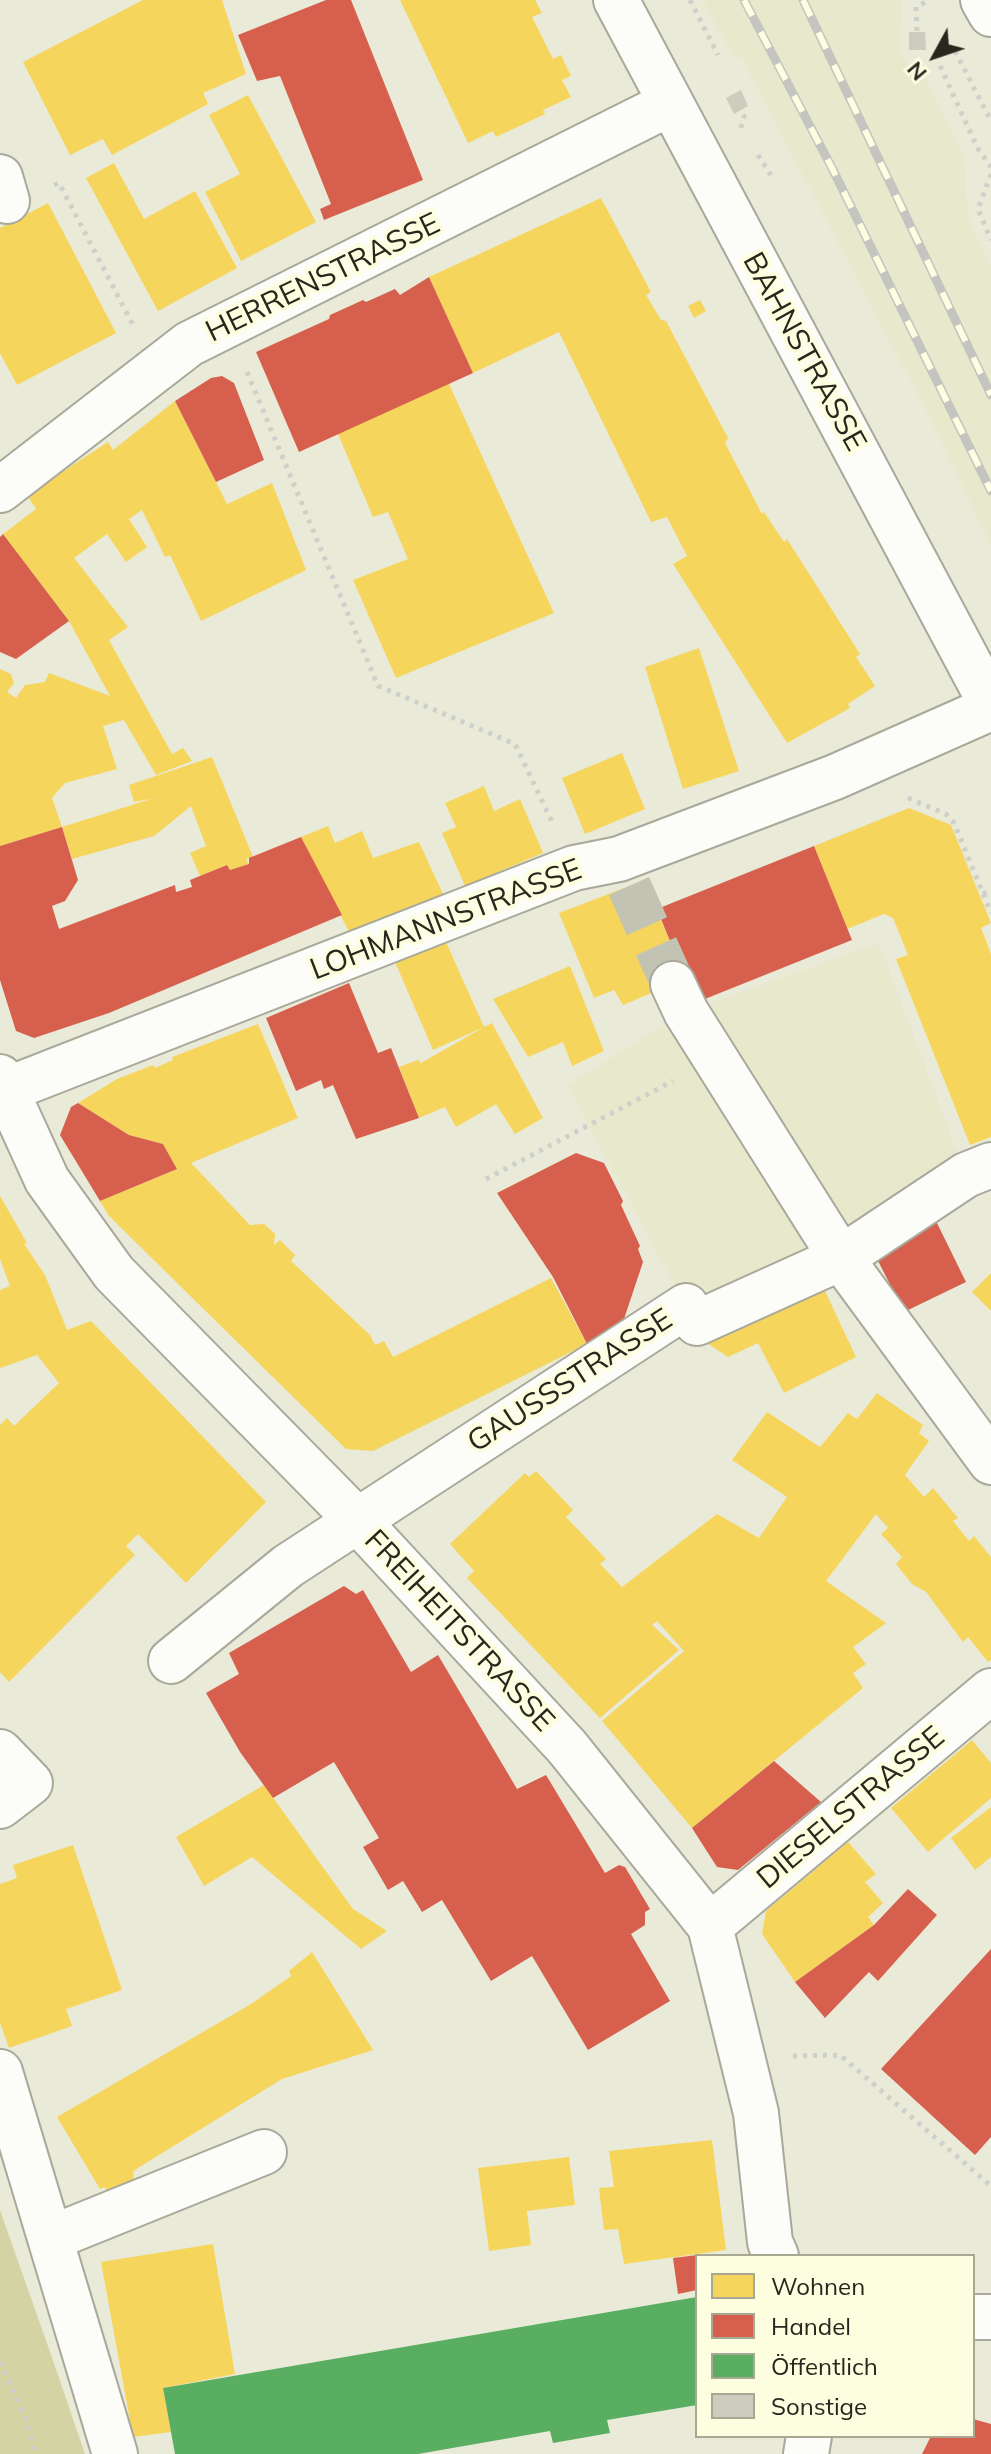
<!DOCTYPE html>
<html>
<head>
<meta charset="utf-8">
<style>
  body { margin:0 }
  #map { position:relative; width:991px; height:2454px; overflow:hidden; background:#eaead9; font-family:Mulish,sans-serif }
  canvas { display:block }
  .legend { position:absolute; left:695px; top:2254px; width:280px; height:184px; box-sizing:border-box; background:#fdfde0; border:2px solid #a7a792; margin:0; padding:10px 14px; list-style:none; font-size:24px; color:#27271d }
  .legend li { display:flex; align-items:center; gap:16px; height:40px }
  .legend b { width:40px; border:2px solid #a7a792 }
  .north { position:absolute; left:895px; top:16px; width:80px; height:80px; -webkit-text-stroke:6px #fdfde0; paint-order:stroke; rotate:230deg; font-size:22px; font-weight:700; line-height:32px; text-align:center; color:#27271d }
  .north::after { content:''; display:block; margin:auto; width:28px; height:36px; background:#27271d; clip-path:polygon(50% 0,100% 100%,50% 72%,0 100%) }
</style>
</head>
<body>
<div id="map">
<canvas width="991" height="2454"></canvas>
<ul class="legend">
<li><b style="height:22px;background:#f6d55c"></b>Wohnen</li>
<li><b style="height:22px;background:#d6604d"></b>Handel</li>
<li><b style="height:22px;background:#5aae61"></b>Öffentlich</li>
<li><b style="height:22px;background:#ccccbf"></b>Sonstige</li>
</ul>
<div class="north">N</div>
</div>
<script>
const ctx = document.querySelector('canvas').getContext('2d');
ctx.lineJoin = 'round';
function fill(path, color) {
  ctx.fillStyle = color;
  ctx.fill(path, 'evenodd');
}
function toPath(rows) {
  const path = new Path2D();
  for (const r of rows) {
    path.moveTo(r[0], r[1]);
    for (let i = 2; i < r.length; i += 2) path.lineTo(r[i], r[i + 1]);
  }
  return path;
}
function trace(path, color, width, dash) {
  ctx.strokeStyle = color;
  ctx.lineWidth = width;
  ctx.lineCap = dash ? 'butt' : 'round';
  ctx.setLineDash(dash || []);
  ctx.stroke(path);
}
function drawText(font, color, halo, rows, align = 'center') {
  ctx.font = font + ' Mulish,sans-serif';
  ctx.lineWidth = 8;
  ctx.setLineDash([]);
  ctx.textBaseline = 'middle';
  ctx.strokeStyle = halo;
  ctx.fillStyle = color;
  for (const [text, x, y, turn = 0] of rows) {
    ctx.save();
    ctx.translate(x, y);
    ctx.rotate((+turn || 0) * Math.PI / 180);
    ctx.textAlign = isNaN(turn) ? turn : align;
    if (halo) ctx.strokeText(text, 0, 0);
    ctx.fillText(text, 0, 0);
    ctx.restore();
  }
}
const built = toPath([
  [703,0,902,0,900,48,913,76,926,78,964,157,968,217,991,266,991,544,918,395,741,57,733,57],
  [879,943,966,1175,686,1306,567,1085,686,1012]
]);
const green = toPath([
  [0,2210,57,2372,85,2454,0,2454]
]);
const homes = toPath([
  [143,0,222,0,246,74,203,93,208,104,112,155,103,139,70,155,23,62],
  [400,0,535,0,542,13,532,17,553,59,561,55,571,76,562,80,571,97,543,110,545,114,496,137,493,131,468,143],
  [248,95,316,222,241,261,205,192,240,174,209,115],
  [114,163,144,219,195,191,237,268,158,311,86,178],
  [601,198,651,292,646,295,661,320,666,321,728,438,725,443,762,514,764,512,784,542,787,539,860,654,856,657,875,686,848,704,850,708,787,743,673,564,687,556,667,517,651,522,559,332,473,373,429,277],
  [48,203,116,333,17,385,0,353,0,228],
  [700,300,706,311,694,318,688,306],
  [448,382,554,613,396,678,353,580,408,559,388,512,373,517,338,434],
  [175,401,227,504,272,483,306,570,201,621,170,555,165,557,142,510,129,519,147,547,126,562,107,534,74,558,128,627,109,640,172,754,183,748,192,761,156,775,124,720,103,726,117,769,65,783,52,798,62,827,151,799,134,802,129,785,212,757,253,857,246,859,249,864,230,870,227,865,200,876,190,853,206,846,191,806,154,836,72,859,62,827,0,846,0,669,11,674,14,683,7,692,16,698,25,685,45,682,49,673,110,696,69,621,3,534,36,509,27,495,108,442,113,450],
  [699,648,739,771,683,789,645,667],
  [622,753,645,809,585,834,562,778],
  [484,786,494,811,520,799,543,853,465,886,442,833,456,827,445,803],
  [909,808,951,825,991,923,981,928,991,954,991,1137,970,1145,896,959,908,955,893,918,884,914,847,929,814,846],
  [328,826,335,843,362,831,373,858,419,842,443,894,349,932,301,837],
  [645,880,685,979,623,1005,614,990,594,998,559,913],
  [442,933,484,1027,492,1023,543,1118,515,1134,496,1104,456,1127,445,1107,419,1118,399,1067,418,1060,421,1063,484,1027,433,1050,392,955],
  [570,966,604,1051,572,1066,563,1042,528,1057,493,999],
  [258,1024,298,1118,191,1163,250,1225,264,1224,275,1234,274,1245,280,1240,295,1255,291,1261,370,1335,375,1345,384,1341,393,1357,551,1278,587,1344,373,1451,346,1449,109,1216,100,1201,177,1169,163,1144,129,1135,78,1103,117,1079,153,1065,155,1068,173,1060,172,1057],
  [0,1196,27,1243,24,1244,45,1275,67,1330,91,1321,266,1502,186,1583,138,1534,126,1546,135,1555,9,1682,0,1672,0,1425,7,1418,14,1426,59,1383,37,1355,0,1368,0,1290,10,1286,0,1259],
  [991,1273,991,1311,972,1292],
  [817,1274,856,1357,784,1393,758,1343,728,1357,695,1335],
  [877,1393,923,1425,919,1433,929,1441,905,1475,924,1497,933,1488,958,1518,953,1521,969,1541,974,1536,991,1557,991,1660,988,1662,968,1637,963,1642,926,1592,912,1584,896,1564,902,1557,881,1534,888,1528,876,1514,826,1581,886,1623,853,1647,866,1664,853,1673,863,1688,692,1828,602,1721,684,1651,657,1621,652,1625,679,1650,600,1718,467,1578,474,1571,450,1544,525,1473,529,1477,536,1471,573,1510,566,1517,606,1559,600,1564,622,1587,717,1514,759,1538,787,1497,732,1460,767,1412,820,1447,848,1413,857,1419],
  [972,1740,991,1763,991,1798,928,1852,891,1808],
  [264,1785,353,1909,387,1931,361,1949,252,1857,204,1886,176,1837],
  [991,1807,991,1857,975,1870,951,1838],
  [848,1842,876,1874,865,1882,883,1903,868,1917,874,1925,795,1982,762,1934,766,1911],
  [73,1845,122,1990,66,2009,72,2026,9,2048,0,2023,0,1884,17,1878,13,1865],
  [312,1952,373,2050,282,2079,133,2171,134,2182,109,2192,104,2187,100,2189,57,2117,251,2004,291,1976,289,1971],
  [712,2140,726,2250,624,2264,618,2229,604,2230,599,2188,614,2187,609,2151],
  [569,2157,575,2205,527,2211,531,2245,489,2251,478,2168],
  [213,2244,235,2374,163,2388,171,2432,133,2437,101,2262]
]);
const shops = toPath([
  [326,0,351,0,423,180,324,220,320,209,331,204,280,76,257,81,238,35],
  [429,277,473,373,299,452,256,352,329,319,330,315,363,300,366,302,395,289,400,295],
  [222,376,234,383,264,460,216,482,175,401,211,378],
  [3,534,69,621,16,659,0,652,0,537],
  [62,827,78,880,65,901,52,906,59,929,175,885,176,892,192,887,190,880,227,865,230,870,249,864,249,858,301,837,342,915,109,1013,34,1038,16,1031,0,980,0,846],
  [814,846,852,940,695,1003,657,909],
  [349,983,378,1053,391,1048,419,1118,356,1139,333,1085,324,1089,321,1080,296,1091,266,1018],
  [78,1103,129,1135,163,1144,177,1169,100,1201,60,1135,71,1107],
  [576,1153,604,1163,623,1201,621,1205,640,1246,638,1249,643,1262,621,1328,587,1344,553,1277,497,1193],
  [935,1219,966,1282,904,1312,873,1251],
  [344,1586,356,1594,363,1590,411,1672,438,1655,517,1789,546,1775,605,1873,619,1865,625,1867,650,1909,645,1912,645,1925,631,1934,670,2001,588,2050,532,1956,491,1981,442,1900,422,1912,403,1881,388,1890,363,1847,379,1838,334,1762,273,1798,240,1752,206,1693,239,1674,229,1653],
  [774,1761,821,1802,738,1870,717,1867,692,1828],
  [908,1889,937,1915,878,1981,869,1972,825,2018,795,1982,874,1925],
  [991,1949,991,2137,975,2155,881,2069],
  [697,2255,697,2290,678,2294,673,2258],
  [973,2419,991,2424,991,2454,922,2454,931,2436,973,2436]
]);
const public = toPath([
  [697,2297,697,2405,607,2420,610,2433,553,2443,550,2431,418,2454,175,2454,163,2388]
]);
const building = toPath([
  [909,32,925,32,926,50,909,50],
  [741,90,748,106,734,114,726,98]
]);
const minorTunnel = toPath([
  [629,886,673,984]
]);
const path = toPath([
  [690,0,718,55],
  [917,31,916,7,930,0],
  [955,51,991,121],
  [940,66,978,149,991,167],
  [741,128,744,116,741,110],
  [758,155,772,177],
  [991,174,978,209,991,240],
  [54,185,59,183,133,325],
  [247,372,378,686,515,744,553,824],
  [908,798,946,814,954,823,991,913],
  [983,894,991,890],
  [486,1179,673,1081],
  [793,2056,840,2055,991,2186],
  [0,2362,25,2418,36,2454]
]);
const minor = toPath([
  [616,0,991,704],
  [983,0,991,14],
  [0,177,7,201],
  [0,490,189,344,669,104],
  [673,984,686,1012,841,1258,991,1462],
  [0,1077,47,1180,114,1273,356,1519,567,1747,710,1926,756,2113,770,2242,776,2256],
  [6,1090,574,868,619,859,835,777,991,708],
  [171,1661,288,1566,686,1306,697,1323,841,1258,966,1175,991,1165],
  [0,1752,30,1783,0,1806],
  [710,1926,991,1691],
  [0,2072,115,2454],
  [51,2238,264,2152],
  [973,2317,991,2317],
  [806,2454,809,2436]
]);
const rail = toPath([
  [744,0,833,170,991,491],
  [803,0,991,395]
]);
const streetNames = [
  ["HERRENSTRASSE",323,278,-26],
  ["BAHNSTRASSE",804,352,61],
  ["LOHMANNSTRASSE",446,920,-21],
  ["GAUSSSTRASSE",570,1381,-33],
  ["FREIHEITSTRASSE",459,1631,47],
  ["DIESELSTRASSE",851,1808,-40]
];
fill(built, '#e8e8cd');
fill(green, '#d3d3a4');
fill(homes, '#f6d55c');
fill(shops, '#d6604d');
fill(public, '#5aae61');
fill(building, '#ccccbf');
trace(minorTunnel, '#c3c3b3', 44, [44, 22]);
trace(minor, '#a8a89b', 48);
trace(path, '#cfcfcb', 5, [4, 6]);
trace(minor, '#fcfcf9', 44);
trace(rail, '#c4c4c0', 9);
trace(rail, '#fdfde0', 6, [18]);
drawText('30px', '#27271d', '#fdfde0', streetNames);
</script>
</body>
</html>
